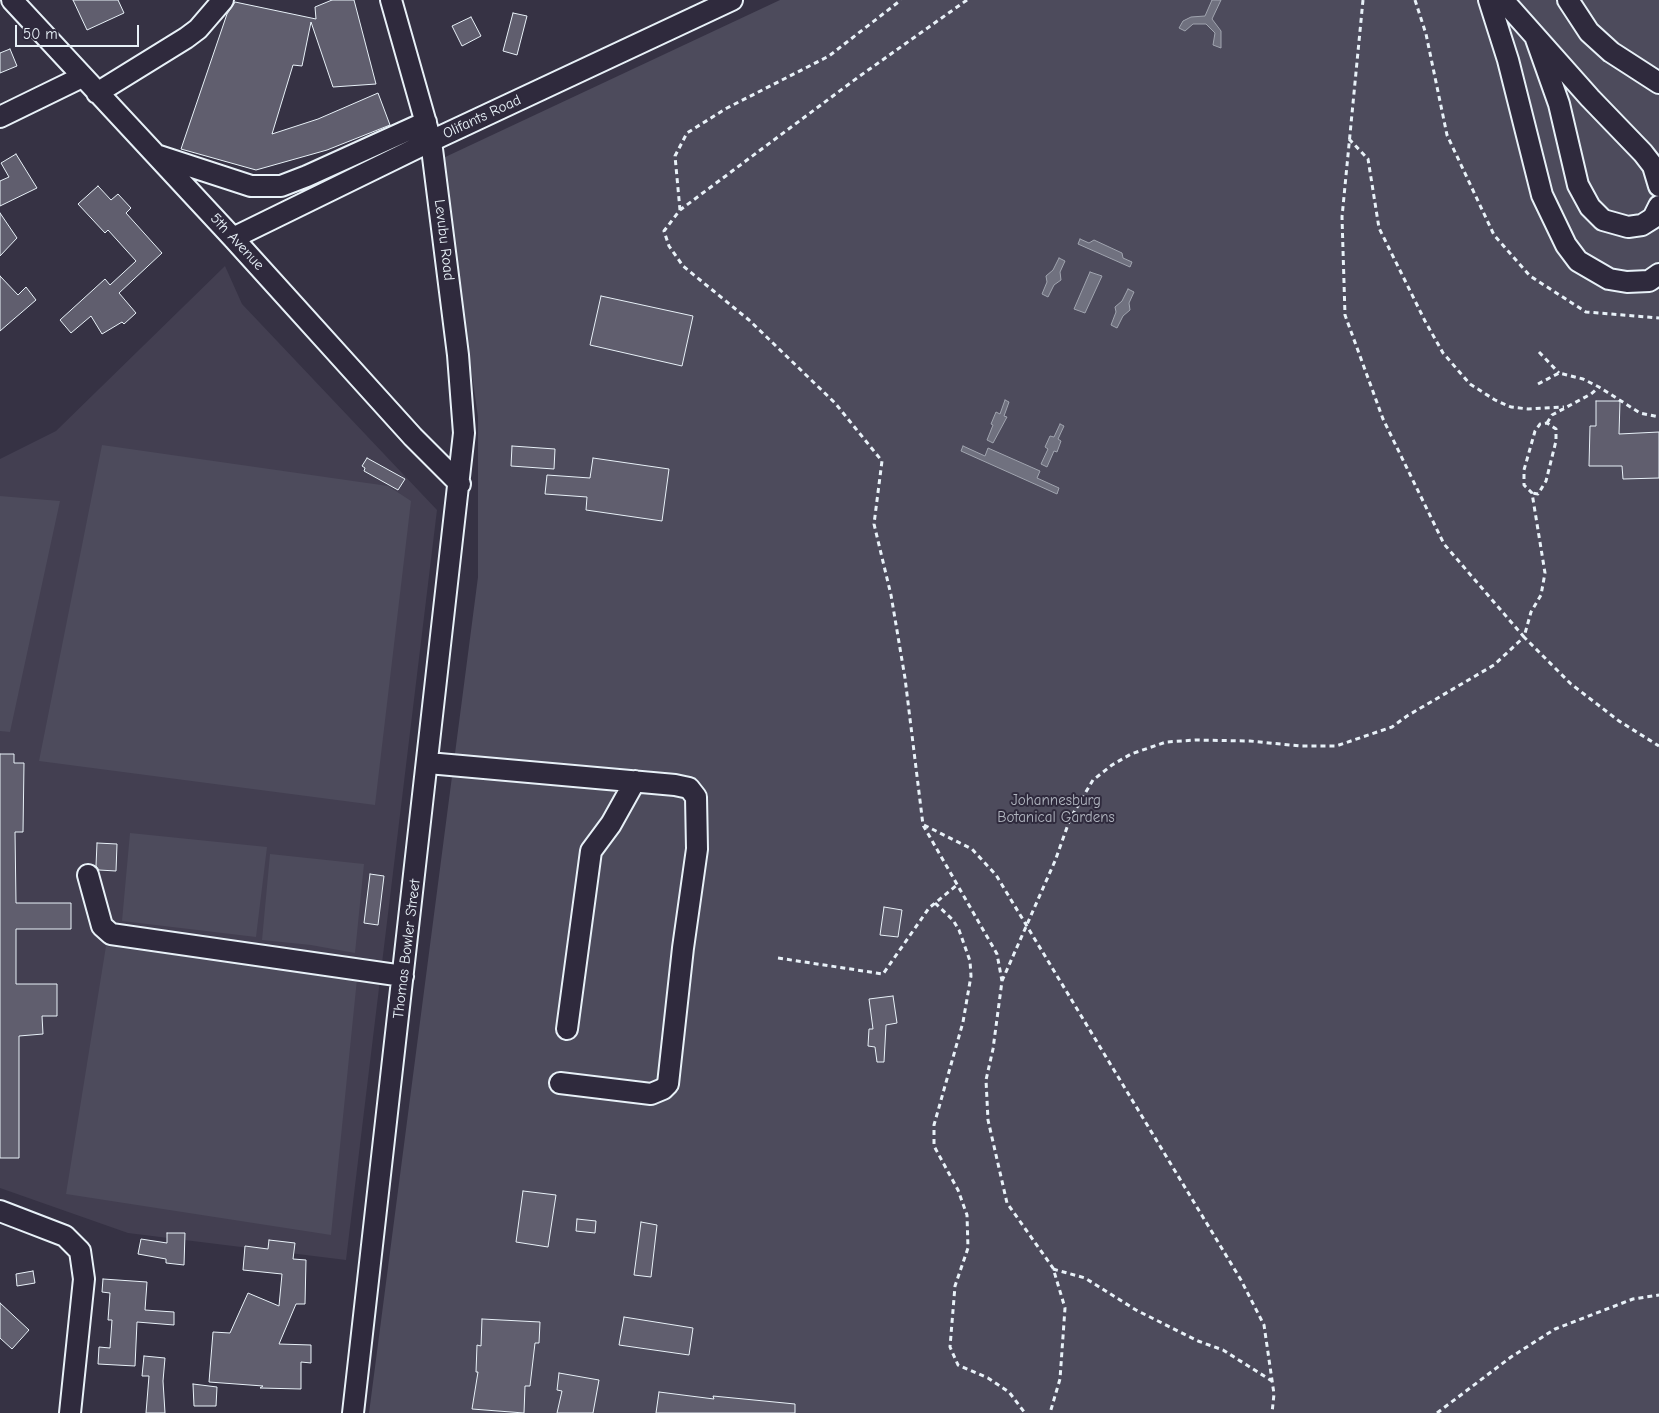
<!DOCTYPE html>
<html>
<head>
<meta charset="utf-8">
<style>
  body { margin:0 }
  #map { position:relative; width:1659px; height:1413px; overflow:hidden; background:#363244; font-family:"Comic Neue",sans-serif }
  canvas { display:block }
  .scale { position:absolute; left:15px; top:25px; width:124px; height:22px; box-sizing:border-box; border:2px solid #e8f1f8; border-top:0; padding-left:6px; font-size:15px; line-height:18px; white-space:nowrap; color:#e8f1f8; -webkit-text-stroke:4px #2f2a3d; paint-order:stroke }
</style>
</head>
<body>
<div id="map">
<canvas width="1659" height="1413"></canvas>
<div class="scale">50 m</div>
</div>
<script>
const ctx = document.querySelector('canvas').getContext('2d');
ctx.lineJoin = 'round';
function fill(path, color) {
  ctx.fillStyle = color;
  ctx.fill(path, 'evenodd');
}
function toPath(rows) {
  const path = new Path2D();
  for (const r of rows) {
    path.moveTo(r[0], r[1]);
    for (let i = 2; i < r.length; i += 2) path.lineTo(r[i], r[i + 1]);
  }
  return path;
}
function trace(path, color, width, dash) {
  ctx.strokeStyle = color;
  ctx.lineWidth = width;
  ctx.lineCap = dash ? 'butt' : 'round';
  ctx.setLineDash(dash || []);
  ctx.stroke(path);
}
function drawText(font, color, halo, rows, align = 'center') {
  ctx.font = font + ' "Comic Neue",sans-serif';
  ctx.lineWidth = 4;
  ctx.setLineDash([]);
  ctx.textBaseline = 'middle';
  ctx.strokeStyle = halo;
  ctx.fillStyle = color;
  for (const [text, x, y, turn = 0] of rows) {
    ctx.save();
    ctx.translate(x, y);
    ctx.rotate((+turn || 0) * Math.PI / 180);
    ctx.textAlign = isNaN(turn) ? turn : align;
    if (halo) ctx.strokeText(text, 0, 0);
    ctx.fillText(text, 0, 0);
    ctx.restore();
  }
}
const built = toPath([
  [225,266,242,304,437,510,346,1260,128,1233,0,1188,0,459,56,431]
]);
const green = toPath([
  [780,0,1659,0,1659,1413,369,1413,478,577,478,417,441,159],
  [102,445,388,486,411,501,375,805,39,761],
  [0,496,60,501,10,732,0,731],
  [130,833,267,847,256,937,122,921],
  [270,854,364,864,355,953,311,945,262,940],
  [106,946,357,979,331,1235,66,1194]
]);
const water = toPath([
  [1212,0,1221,0,1212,19,1221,31,1221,48,1213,45,1215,33,1206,24,1193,24,1185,31,1179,28,1183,21,1191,17,1205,16,1212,0],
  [1080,239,1089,243,1094,240,1122,253,1123,258,1132,262,1130,267,1078,244,1080,239],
  [1059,258,1065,261,1060,272,1061,280,1054,285,1048,297,1042,294,1047,282,1046,276,1053,270,1059,258],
  [1090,272,1102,276,1085,313,1074,309,1090,272],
  [1128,289,1134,292,1129,303,1130,310,1123,316,1117,328,1111,325,1116,312,1115,307,1122,301,1128,289],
  [1005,400,1009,402,1004,416,1007,417,993,443,987,440,993,425,991,424,996,412,1000,414,1005,400],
  [1060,424,1064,426,1058,439,1061,441,1057,452,1054,451,1047,467,1041,464,1048,449,1045,447,1050,436,1054,437,1060,424],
  [963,446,985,456,988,448,1040,471,1037,478,1059,488,1057,494,961,451,963,446]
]);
const building = toPath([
  [73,0,118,0,124,13,87,30,73,0],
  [332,0,354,0,376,84,333,87,311,22,302,66,293,65,272,134,318,119,378,93,390,125,327,150,256,170,181,149,227,14,235,2,316,19,315,7,332,0],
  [513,13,527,16,517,55,503,51,513,13],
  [471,17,481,36,462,46,452,26,471,17],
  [10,49,17,66,0,73,0,53,10,49],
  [16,154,37,188,0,206,0,181,9,177,1,163,16,154],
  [98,186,111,200,118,194,131,208,126,213,162,253,119,293,136,313,124,324,122,322,102,334,91,316,71,333,60,320,105,279,110,285,136,261,108,230,105,233,78,204,98,186],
  [0,213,17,238,0,256,0,213],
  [0,276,18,295,26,287,36,300,0,331,0,276],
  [601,296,693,316,682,366,590,345,601,296],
  [1596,401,1620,401,1619,434,1659,432,1659,478,1623,479,1622,466,1589,466,1590,426,1596,426,1596,401],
  [512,446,555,449,554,469,511,466,512,446],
  [367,458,405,479,398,490,364,471,365,468,362,466,367,458],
  [593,458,669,469,662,521,586,510,587,497,545,494,547,475,590,478,593,458],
  [0,754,14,754,14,763,24,763,23,832,15,832,16,903,71,903,71,929,16,929,16,984,57,984,57,1016,42,1016,43,1034,19,1036,19,1158,0,1158,0,754],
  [97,843,117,844,116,871,99,870,96,866,97,843],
  [370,874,384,876,378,925,364,923,370,874],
  [884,907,902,910,898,937,880,935,884,907],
  [893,996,897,1023,886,1025,884,1062,877,1062,875,1047,868,1046,869,1029,873,1029,869,999,893,996],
  [523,1191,556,1195,548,1247,516,1242,523,1191],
  [577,1219,596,1221,595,1233,576,1231,577,1219],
  [641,1222,657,1225,651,1277,634,1275,641,1222],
  [167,1233,185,1233,184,1265,166,1263,166,1259,138,1254,141,1239,167,1243,167,1233],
  [269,1240,295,1243,293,1259,306,1260,305,1304,296,1304,279,1344,311,1345,311,1363,301,1362,301,1389,260,1388,263,1386,209,1382,213,1332,230,1333,248,1293,279,1306,282,1274,243,1270,245,1246,268,1249,269,1240],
  [33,1271,35,1283,17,1286,16,1274,33,1271],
  [103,1279,147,1282,145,1310,174,1312,174,1325,137,1322,135,1366,98,1364,99,1347,110,1348,112,1320,108,1320,110,1293,102,1292,103,1279],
  [0,1303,29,1330,12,1349,0,1338,0,1303],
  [624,1317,693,1328,689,1355,619,1345,624,1317],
  [482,1319,540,1322,539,1343,535,1343,530,1386,525,1386,524,1413,472,1409,478,1372,476,1372,477,1345,481,1346,482,1319],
  [144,1356,165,1358,163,1381,165,1413,146,1413,149,1376,142,1376,144,1356],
  [559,1373,599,1380,593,1413,557,1413,562,1391,557,1390,559,1373],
  [193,1384,217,1387,216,1406,194,1406,193,1384],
  [659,1392,714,1399,713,1396,795,1404,795,1413,656,1413,659,1392]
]);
const path = toPath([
  [967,0,857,78,680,210,664,231,669,246,683,266,749,320,835,403,882,461,874,524,891,595,905,678,923,825,997,954,1002,981,993,1049,986,1080,988,1120,1007,1203,1053,1268,1065,1308,1060,1379,1050,1413],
  [1363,0,1342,217,1345,315,1383,419,1444,544,1524,637,1531,612,1541,595,1545,573,1532,493,1524,485,1524,470,1535,431,1540,424,1547,423,1556,429,1556,441,1546,481,1538,494,1532,493],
  [1415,0,1426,34,1447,135,1494,235,1530,276,1586,312,1659,318],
  [1349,139,1368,159,1379,228,1425,321,1443,353,1470,384,1495,400,1511,407,1528,409,1564,407],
  [680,210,675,156,687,133,727,108,829,56,901,0],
  [1539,352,1559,373],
  [1538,384,1559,373,1583,379,1599,387,1640,413,1659,417],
  [1547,423,1552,415,1591,394,1599,387],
  [924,825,972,849,996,875,1241,1280,1264,1325,1274,1394,1272,1413],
  [935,903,953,920,959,930,970,961,971,976,963,1022,934,1125,934,1146,958,1190,967,1215,968,1248,955,1286,950,1347,958,1365,988,1378,1009,1392,1025,1413],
  [778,958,883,974,929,908,957,885],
  [1002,981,1055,861,1070,819,1093,780,1112,765,1131,754,1166,742,1196,740,1250,741,1300,746,1336,746,1392,727,1407,716,1494,665,1524,637,1571,684,1619,721,1659,746],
  [1053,1269,1085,1278,1136,1310,1198,1341,1223,1350,1272,1381],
  [1437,1413,1511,1357,1555,1329,1633,1299,1659,1295]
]);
const minor = toPath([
  [12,0,233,238,413,437,460,484],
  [1489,0,1508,60,1542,195,1566,245,1578,261,1609,279,1627,282,1649,281,1659,274],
  [1503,0,1590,98,1643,153,1653,166,1659,186],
  [1568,0,1589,32,1611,52,1659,83],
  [1536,39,1559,104,1578,185,1590,207,1603,220,1628,227,1642,225,1653,218,1659,206],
  [97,93,186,38,198,29,223,0],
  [0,117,82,77],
  [156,155,251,186,281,186,307,176,426,122],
  [233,238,431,141,732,0],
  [428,763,675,785,689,788,696,797,697,849,683,948,668,1084,663,1089,651,1094,560,1083],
  [88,875,102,926,111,934,403,976],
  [567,1029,591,851,611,824,635,781],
  [0,1211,65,1236,80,1251,84,1279,70,1413],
  [353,1413,464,433,458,355,431,141,391,0]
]);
const streetNames = [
  ["Olifants Road",482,117,-25],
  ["Levubu Road",444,240,83],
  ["5th Avenue",237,242,47],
  ["Thomas Bowler Street",407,949,-83]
];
const parkNames = [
  ["Johannesburg",1056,801],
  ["Botanical Gardens",1056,818]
];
fill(built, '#433f51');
fill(green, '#4d4b5c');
fill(water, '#70717f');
trace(water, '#a0a4af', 1);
fill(building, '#605e6e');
trace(building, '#e8f1f8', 1);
trace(minor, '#e8f1f8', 24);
trace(path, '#e8f1f8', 3, [5, 4]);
trace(minor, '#2f2a3d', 20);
drawText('15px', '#e8f1f8', '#2f2a3d', streetNames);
drawText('15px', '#b2b7c1', '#2f2a3d', parkNames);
</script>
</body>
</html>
